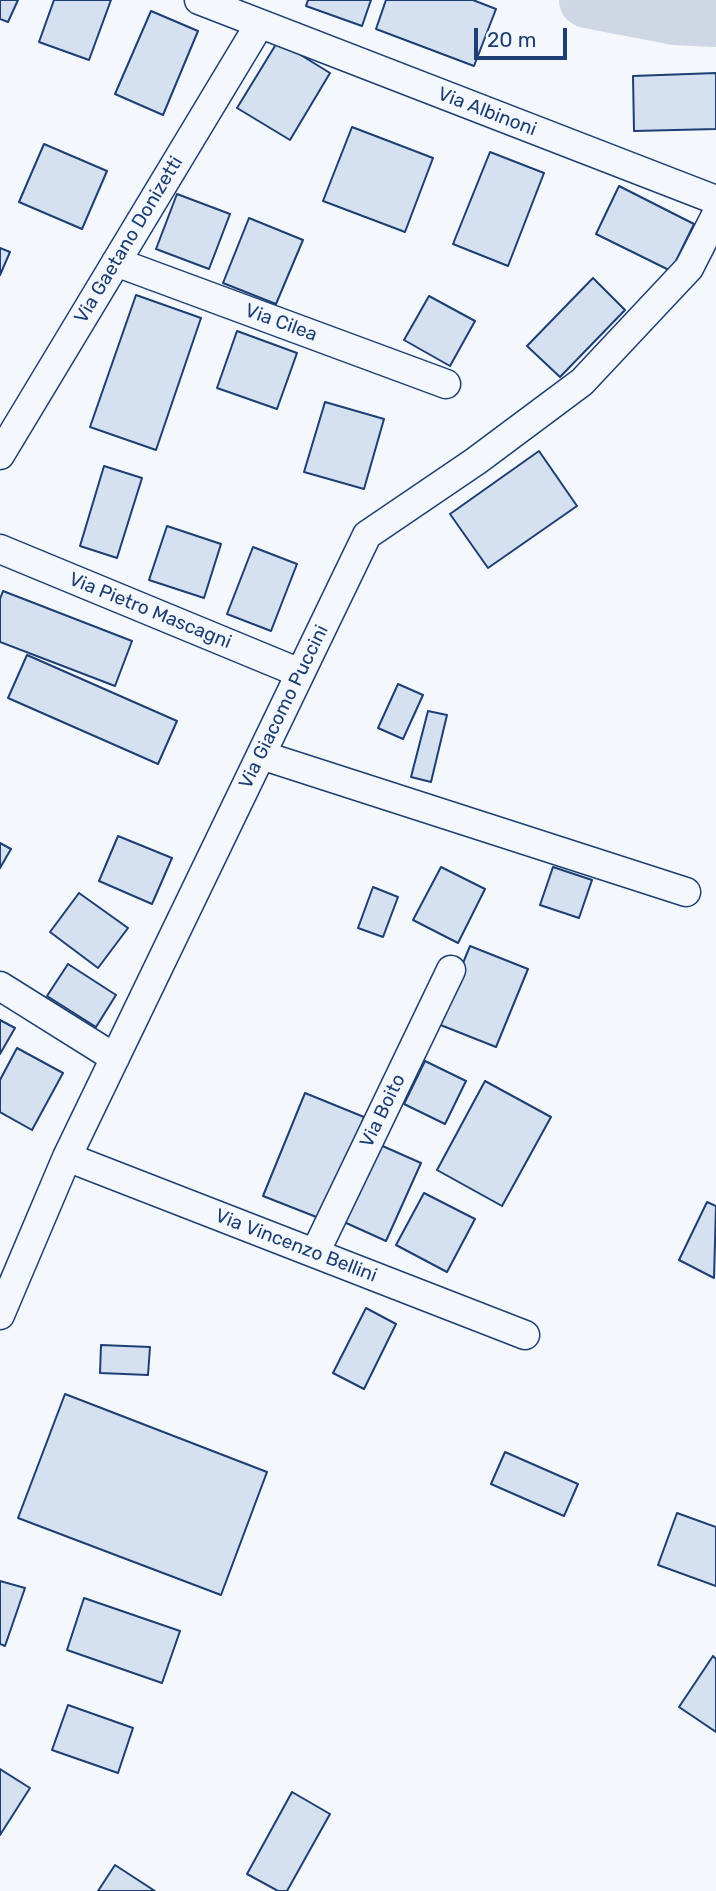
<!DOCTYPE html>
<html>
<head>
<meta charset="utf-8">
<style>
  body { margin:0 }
  #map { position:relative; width:716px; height:1891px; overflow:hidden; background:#f4f7fb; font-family:Rubik,sans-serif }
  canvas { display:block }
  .scale { position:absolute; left:474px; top:28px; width:93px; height:32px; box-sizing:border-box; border:4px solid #1d3f73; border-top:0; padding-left:9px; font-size:21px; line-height:24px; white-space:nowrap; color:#1d3f73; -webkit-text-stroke:5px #f4f7fb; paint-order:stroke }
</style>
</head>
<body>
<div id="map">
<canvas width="716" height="1891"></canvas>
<div class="scale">20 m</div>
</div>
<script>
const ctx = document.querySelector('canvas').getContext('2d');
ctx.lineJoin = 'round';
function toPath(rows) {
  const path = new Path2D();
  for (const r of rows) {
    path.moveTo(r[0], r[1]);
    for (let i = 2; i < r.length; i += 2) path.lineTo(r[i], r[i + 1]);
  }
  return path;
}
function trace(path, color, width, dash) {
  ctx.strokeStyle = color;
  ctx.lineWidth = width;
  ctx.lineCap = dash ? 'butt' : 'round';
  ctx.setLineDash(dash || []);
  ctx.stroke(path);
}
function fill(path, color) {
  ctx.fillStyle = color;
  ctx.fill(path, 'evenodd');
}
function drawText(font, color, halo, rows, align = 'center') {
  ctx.font = font + ' Rubik,sans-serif';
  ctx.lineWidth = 5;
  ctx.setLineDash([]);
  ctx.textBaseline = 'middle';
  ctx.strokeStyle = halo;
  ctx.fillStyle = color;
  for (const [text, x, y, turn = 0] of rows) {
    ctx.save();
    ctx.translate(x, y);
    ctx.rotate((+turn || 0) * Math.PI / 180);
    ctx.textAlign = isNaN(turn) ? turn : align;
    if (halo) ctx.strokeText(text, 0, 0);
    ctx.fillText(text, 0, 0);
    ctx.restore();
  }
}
const river = toPath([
  [587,0,675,17,716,19]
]);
const building = toPath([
  [0,0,18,0,8,22,0,19,0,0],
  [54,0,111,0,89,60,39,42,54,0],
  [308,0,371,0,362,26,306,6,308,0],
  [386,0,473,0,496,9,474,66,376,29,386,0],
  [151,11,198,31,163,115,115,94,151,11],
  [278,41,330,73,290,140,237,108,278,41],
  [716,73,716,129,634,131,633,76,716,73],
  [352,127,433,158,405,232,323,201,352,127],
  [44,144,107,171,82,229,19,202,44,144],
  [490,152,544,173,508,266,453,244,490,152],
  [619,186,694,224,671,271,596,234,619,186],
  [177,194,230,214,209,269,156,249,177,194],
  [249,218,303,240,276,304,223,283,249,218],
  [0,248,10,252,0,275,0,248],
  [593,278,625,310,560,377,527,346,593,278],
  [136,295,201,318,156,450,90,427,136,295],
  [429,296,475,321,450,366,404,340,429,296],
  [237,331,297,353,277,409,217,388,237,331],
  [325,402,384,419,364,489,304,472,325,402],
  [539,451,577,506,488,568,450,514,539,451],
  [104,466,142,478,117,558,80,546,104,466],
  [167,526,221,544,204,598,149,580,167,526],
  [253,547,297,564,271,631,227,614,253,547],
  [3,591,132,641,115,686,0,642,0,599,3,591],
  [27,655,177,721,158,764,8,698,27,655],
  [398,684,423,695,403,739,378,728,398,684],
  [428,711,447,715,431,782,411,777,428,711],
  [118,836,172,858,152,904,99,881,118,836],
  [0,843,11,849,0,868,0,843],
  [441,867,485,889,458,943,413,920,441,867],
  [553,867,592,880,579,918,540,905,553,867],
  [373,887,398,897,383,937,358,928,373,887],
  [79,893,128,928,98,968,50,932,79,893],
  [470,946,528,969,496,1047,438,1024,470,946],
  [68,964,116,995,96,1027,47,996,68,964],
  [0,1020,15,1028,0,1054,0,1020],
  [17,1048,63,1073,32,1130,0,1112,0,1080,17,1048],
  [425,1061,466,1081,445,1124,404,1104,425,1061],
  [485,1081,551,1117,502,1206,437,1170,485,1081],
  [305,1093,364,1117,324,1220,263,1196,305,1093],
  [378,1144,421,1163,386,1241,344,1222,378,1144],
  [424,1193,475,1219,447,1272,396,1245,424,1193],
  [707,1202,716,1206,714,1278,679,1260,707,1202],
  [366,1308,396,1324,364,1389,333,1373,366,1308],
  [101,1345,150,1347,148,1375,100,1373,101,1345],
  [65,1394,267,1472,221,1595,18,1518,65,1394],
  [505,1452,578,1484,564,1516,491,1484,505,1452],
  [677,1513,716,1527,716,1586,658,1565,677,1513],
  [0,1581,25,1588,5,1646,0,1644,0,1581],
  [84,1598,180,1631,162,1683,67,1650,84,1598],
  [713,1656,716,1659,716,1732,679,1707,713,1656],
  [68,1705,133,1728,118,1773,52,1750,68,1705],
  [0,1769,30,1788,0,1835,0,1769],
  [292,1792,330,1814,287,1891,278,1891,247,1874,292,1792],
  [115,1865,155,1891,98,1891,115,1865]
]);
const minor = toPath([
  [199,0,716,200],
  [116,262,446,384],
  [0,455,259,25],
  [0,549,300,673],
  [261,755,686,892],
  [0,986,115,1058],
  [67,1157,525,1335],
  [315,1253,451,970],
  [0,1315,67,1157,367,535,476,461,582,382,689,268,716,215]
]);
const streetNames = [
  ["Via Albinoni",487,112,21],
  ["Via Gaetano Donizetti",129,240,-59],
  ["Via Cilea",281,323,20],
  ["Via Pietro Mascagni",150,611,22],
  ["Via Giacomo Puccini",284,707,-64],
  ["Via Boito",383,1111,-64],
  ["Via Vincenzo Bellini",296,1246,21]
];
trace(river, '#cfd7e4', 56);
fill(building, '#d5e0f0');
trace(building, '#1d3f73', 2);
trace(minor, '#1d3f73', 31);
trace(minor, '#f4f7fb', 28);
drawText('19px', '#1d3f73', '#f4f7fb', streetNames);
</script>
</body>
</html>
